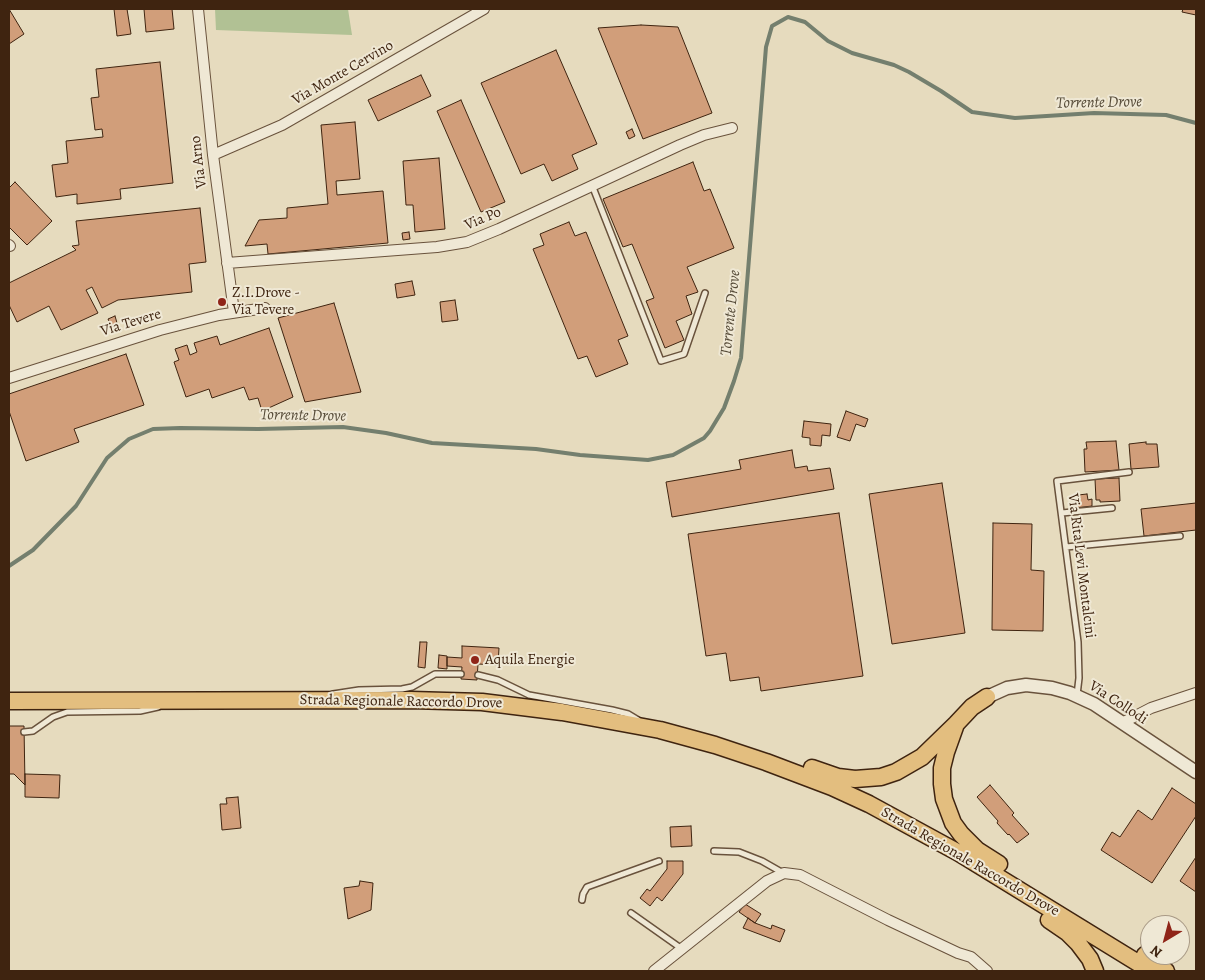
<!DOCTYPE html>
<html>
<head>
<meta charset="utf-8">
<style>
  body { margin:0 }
  #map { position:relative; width:1205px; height:980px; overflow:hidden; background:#e6dbbe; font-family:Alegreya,serif }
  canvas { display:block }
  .frame { position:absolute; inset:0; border:10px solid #3f2410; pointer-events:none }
  .north { position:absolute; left:1140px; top:915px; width:50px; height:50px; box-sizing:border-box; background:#efe8d5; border:1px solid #a99a86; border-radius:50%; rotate:217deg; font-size:14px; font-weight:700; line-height:20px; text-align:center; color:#3f2410 }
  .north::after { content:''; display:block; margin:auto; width:18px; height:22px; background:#8f2418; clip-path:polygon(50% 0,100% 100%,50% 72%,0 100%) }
</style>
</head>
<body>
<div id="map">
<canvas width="1205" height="980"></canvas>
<div class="frame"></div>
<div class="north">N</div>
</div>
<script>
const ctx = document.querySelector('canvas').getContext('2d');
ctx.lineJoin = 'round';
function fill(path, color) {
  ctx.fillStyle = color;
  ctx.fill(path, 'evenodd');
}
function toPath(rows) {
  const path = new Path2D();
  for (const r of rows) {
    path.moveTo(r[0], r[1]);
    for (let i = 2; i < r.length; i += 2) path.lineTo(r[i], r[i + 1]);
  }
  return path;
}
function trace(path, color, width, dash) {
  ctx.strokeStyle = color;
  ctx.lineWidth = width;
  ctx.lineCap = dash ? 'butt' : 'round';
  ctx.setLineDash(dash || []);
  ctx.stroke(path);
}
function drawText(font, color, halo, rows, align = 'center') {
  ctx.font = font + ' Alegreya,serif';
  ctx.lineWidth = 4;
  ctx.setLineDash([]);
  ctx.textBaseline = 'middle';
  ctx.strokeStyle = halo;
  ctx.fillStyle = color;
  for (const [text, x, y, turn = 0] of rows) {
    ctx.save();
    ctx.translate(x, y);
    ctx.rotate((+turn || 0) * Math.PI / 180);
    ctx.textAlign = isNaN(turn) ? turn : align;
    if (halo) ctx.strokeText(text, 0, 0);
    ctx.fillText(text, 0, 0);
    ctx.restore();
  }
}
const green = toPath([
  [215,9,348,9,352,35,216,30]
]);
const stream = toPath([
  [9,566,33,550,76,506,107,458,129,439,153,429,180,428,258,429,343,427,386,433,432,443,536,449,580,455,648,460,673,455,704,438,710,431,724,408,734,381,741,358,766,47,772,26,788,17,805,22,828,41,852,53,894,65,909,72,941,91,972,112,1015,118,1094,113,1166,115,1196,123]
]);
const building = toPath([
  [9,9,24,34,9,44,9,9],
  [114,9,127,9,131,34,117,36,114,9],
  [144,9,172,9,174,29,146,32,144,9],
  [1183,9,1196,9,1196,15,1182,12,1183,9],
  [641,25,678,27,712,113,643,139,598,28,641,25],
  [556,50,597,144,572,155,578,169,552,181,544,164,521,174,481,83,556,50],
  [160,62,173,183,120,189,121,199,77,204,77,194,56,197,52,165,68,163,66,141,103,137,102,129,95,130,91,98,99,97,96,69,160,62],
  [421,75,431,96,378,121,368,100,421,75],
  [461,100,505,202,481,212,437,111,461,100],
  [355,122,360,179,336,181,337,195,383,191,388,243,268,254,267,244,245,246,259,220,287,218,287,208,328,204,321,125,355,122],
  [632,129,635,136,629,139,626,132,632,129],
  [439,158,445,229,415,232,413,205,406,205,403,161,439,158],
  [693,162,704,191,710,189,734,248,687,267,698,292,686,296,692,314,676,321,684,340,665,348,646,301,654,298,632,244,623,247,603,199,693,162],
  [15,182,52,221,27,245,9,227,9,188,15,182],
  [200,208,206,262,189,264,192,292,118,300,102,308,92,287,86,290,98,313,61,330,49,306,17,322,9,305,9,283,76,250,72,246,79,245,76,221,200,208],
  [569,222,575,236,586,232,628,336,618,340,628,364,596,377,587,356,578,359,533,249,544,245,540,234,569,222],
  [409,232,410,239,403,240,402,233,409,232],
  [412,281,415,295,397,298,395,284,412,281],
  [455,300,458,320,442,322,440,302,455,300],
  [334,303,361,392,305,402,278,318,334,303],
  [115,316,117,323,111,326,108,319,115,316],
  [269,328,293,397,262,411,258,398,249,400,244,387,212,398,209,389,186,397,174,362,179,360,175,349,187,345,190,355,197,352,194,343,217,336,220,345,269,328],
  [126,354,144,405,74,429,79,442,26,461,9,411,9,394,126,354],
  [846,411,868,419,865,427,856,424,850,441,837,437,846,411],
  [804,421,831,424,830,436,822,435,821,446,810,445,810,438,802,437,804,421],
  [1116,441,1119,470,1085,472,1084,449,1087,449,1086,442,1116,441],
  [1146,442,1146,444,1157,444,1159,467,1131,469,1129,444,1146,442],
  [792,450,795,468,807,466,808,471,830,468,834,489,672,517,666,482,741,469,739,460,792,450],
  [1119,478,1120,501,1100,502,1100,500,1096,500,1095,479,1119,478],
  [942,483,965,633,892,644,869,494,942,483],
  [1087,494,1088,500,1092,499,1092,506,1075,508,1073,498,1079,497,1078,495,1087,494],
  [1196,503,1196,530,1144,536,1141,509,1196,503],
  [839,513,863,676,761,691,759,677,730,681,726,653,706,656,688,534,839,513],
  [993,523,1032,524,1031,570,1044,571,1043,631,992,630,993,523],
  [420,642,427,642,425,668,418,667,420,642],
  [462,646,499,648,498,665,478,664,477,680,461,679,462,667,447,666,447,657,462,658,462,646],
  [439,655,447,656,447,669,438,668,439,655],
  [9,726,24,726,25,785,14,774,9,774,9,726],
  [25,774,60,775,59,798,25,797,25,774],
  [990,785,1014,813,1012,815,1029,834,1017,843,1009,834,1008,835,997,823,998,821,977,797,990,785],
  [1172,788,1196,804,1196,816,1152,883,1101,850,1112,832,1120,837,1138,810,1152,820,1172,788],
  [238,797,241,828,222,830,220,804,227,804,226,798,238,797],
  [691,826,692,846,671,847,670,827,691,826],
  [1196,857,1196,892,1180,881,1196,857],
  [667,861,683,861,683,874,662,901,657,897,650,906,640,898,647,889,650,891,667,869,667,861],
  [360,881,373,883,371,910,348,919,344,888,359,886,360,881],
  [745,904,761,914,755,923,739,912,745,904],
  [748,918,755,923,771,929,772,925,785,930,780,942,743,928,748,918]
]);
const service = toPath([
  [592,185,661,361,684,354,705,293],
  [1062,513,1112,508],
  [1066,547,1180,536],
  [478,675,498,680,529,695,612,710,628,714,638,720],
  [333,694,359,690,402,689,412,687,435,674,461,674],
  [1077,695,1079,678,1078,642,1057,481,1129,472],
  [24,732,33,731,53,717,67,712,140,711,158,707],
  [714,851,739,852,762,861,783,873],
  [582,900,583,894,587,887,659,861],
  [631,913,682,949]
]);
const minor = toPath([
  [198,9,213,155,234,312],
  [213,155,282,125,484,9],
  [9,245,10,246],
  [227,263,437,247,467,242,499,229,680,145,704,135,732,128],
  [9,378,160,330,219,315,265,308],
  [1122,723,1151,708,1196,693],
  [654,971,767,881,784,873,800,875,888,920,958,953,971,957,987,971]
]);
const tertiary = toPath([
  [987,697,1007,688,1026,685,1052,688,1070,693,1094,704,1196,772]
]);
const primary = toPath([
  [9,701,411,700,482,702,562,712,660,730,715,745,766,762,832,787,869,804,959,853,1151,971],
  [956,724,946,752,942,768,942,784,944,799,953,823,961,834,977,850,999,864],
  [812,768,838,777,855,779,881,777,896,772,922,757,956,724,972,707,987,697],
  [1049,920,1068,933,1078,943,1090,959,1095,971],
  [1145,955,1166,971]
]);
const markers = [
  [222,302,5,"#8f2418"],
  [475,660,5,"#8f2418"]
];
const streetNames = [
  ["Via Monte Cervino",343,73,-30],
  ["Via Arno",199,162,-97],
  ["Via Po",483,219,-23],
  ["Via Tevere",131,323,-17],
  ["Via Rita Levi Montalcini",1081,566,83],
  ["Strada Regionale Raccordo Drove",401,702,1],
  ["Via Collodi",1118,703,33],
  ["Strada Regionale Raccordo Drove",970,862,30]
];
const poiNames = [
  ["Z.I.Drove -",232,293],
  ["Via Tevere",232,310],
  ["Aquila Energie",485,660]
];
const waterNames = [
  ["Torrente Drove",1099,103,-1],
  ["Torrente Drove",731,313,-84],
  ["Torrente Drove",303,416,1]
];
fill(green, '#b1c194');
trace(stream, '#747f6e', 4);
fill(building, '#d19e7a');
trace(building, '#3f2410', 1);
trace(service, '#69523c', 8);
trace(minor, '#69523c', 12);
trace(tertiary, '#69523c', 15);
trace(primary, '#3f2410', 19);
trace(service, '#efe8d5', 5);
trace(minor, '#efe8d5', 10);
trace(tertiary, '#efe8d5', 12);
trace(primary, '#e3be7f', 16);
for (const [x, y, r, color] of markers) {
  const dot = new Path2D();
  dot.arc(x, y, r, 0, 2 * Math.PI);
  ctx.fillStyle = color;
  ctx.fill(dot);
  trace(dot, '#efe8d5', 2);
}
drawText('15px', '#3f2410', '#efe8d5', streetNames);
drawText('15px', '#3f2410', '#efe8d5', poiNames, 'left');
drawText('italic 16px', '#554a37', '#efe8d5', waterNames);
</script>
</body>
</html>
